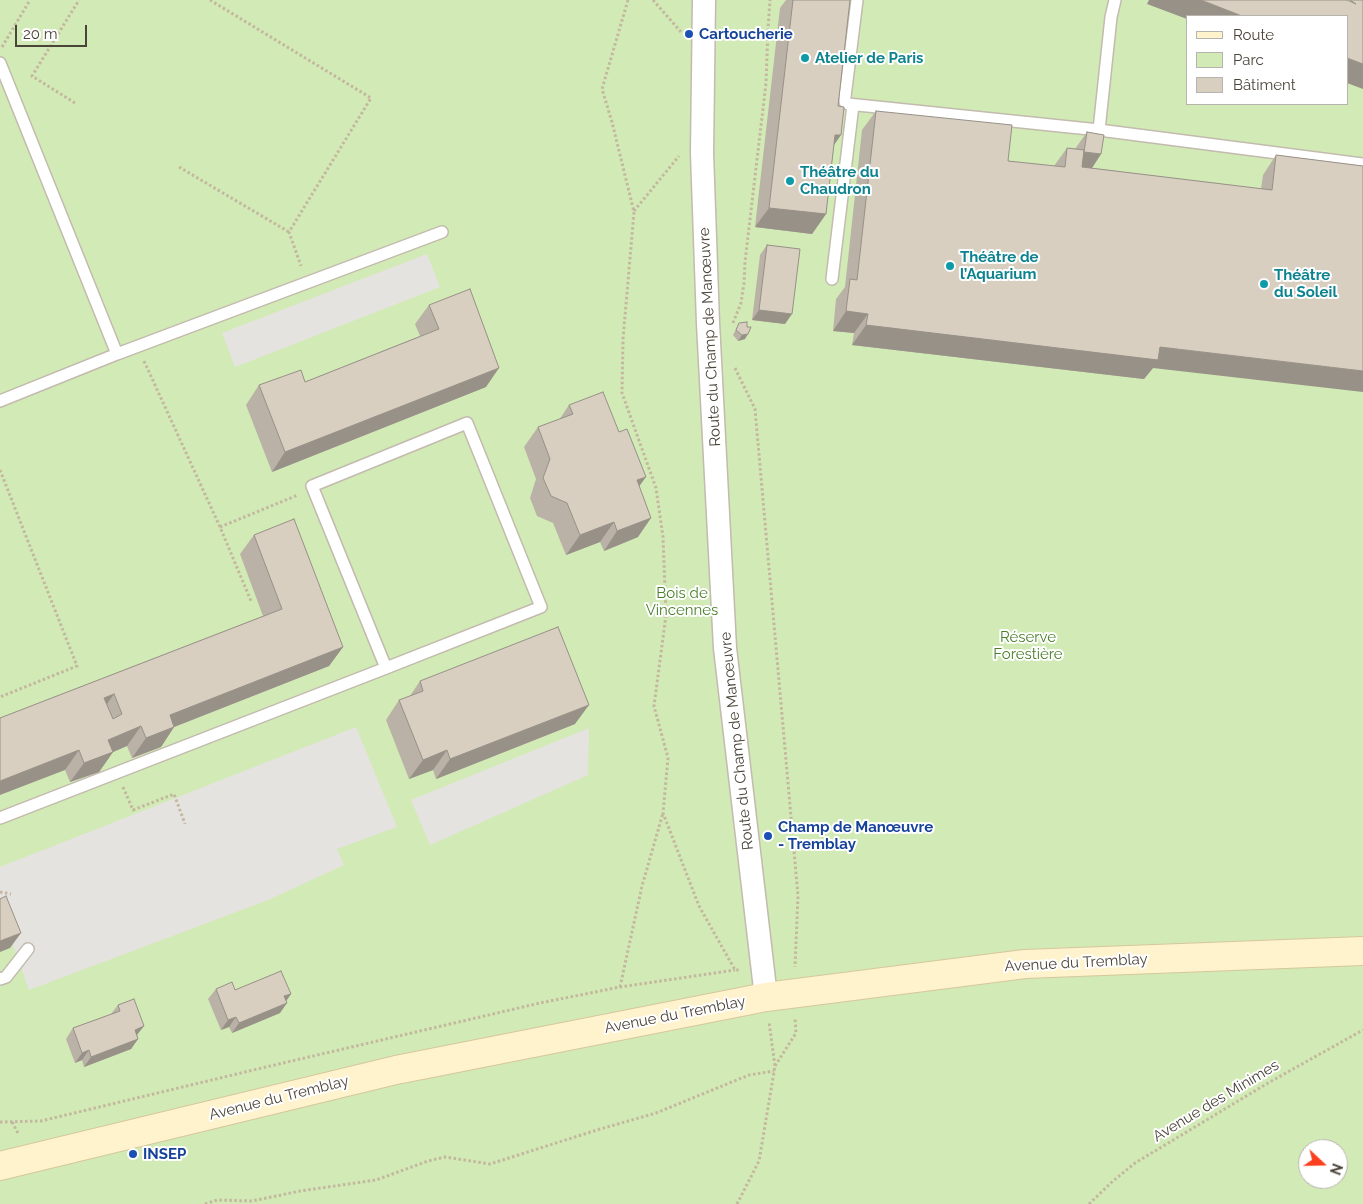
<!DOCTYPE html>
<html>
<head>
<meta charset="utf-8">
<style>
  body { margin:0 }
  #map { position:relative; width:1363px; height:1204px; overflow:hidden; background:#f6f3ec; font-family:Raleway,sans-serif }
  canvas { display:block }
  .legend { position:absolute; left:1186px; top:15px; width:162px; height:90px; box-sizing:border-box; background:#fff; border:1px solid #b7b4b0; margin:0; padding:6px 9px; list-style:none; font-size:15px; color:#4b4439 }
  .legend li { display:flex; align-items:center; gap:10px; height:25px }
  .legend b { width:25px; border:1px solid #b7b4b0 }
  .north { position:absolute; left:1298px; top:1139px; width:50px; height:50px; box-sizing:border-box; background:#fff; border:1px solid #b7b4b0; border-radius:50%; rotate:111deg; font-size:14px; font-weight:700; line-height:20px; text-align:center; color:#4b4439 }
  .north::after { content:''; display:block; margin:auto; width:18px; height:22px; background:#fc3f1d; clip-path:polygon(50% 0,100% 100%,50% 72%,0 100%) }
  .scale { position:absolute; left:15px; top:25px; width:72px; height:22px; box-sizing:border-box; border:2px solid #4b4439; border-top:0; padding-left:6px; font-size:15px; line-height:18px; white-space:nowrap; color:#4b4439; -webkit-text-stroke:4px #fff; paint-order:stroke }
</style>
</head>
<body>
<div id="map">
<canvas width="1363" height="1204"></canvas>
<ul class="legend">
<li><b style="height:6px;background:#fff3cd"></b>Route</li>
<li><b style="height:14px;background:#d2eab5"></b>Parc</li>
<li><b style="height:14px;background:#d8cfc1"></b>Bâtiment</li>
</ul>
<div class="north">N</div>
<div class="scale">20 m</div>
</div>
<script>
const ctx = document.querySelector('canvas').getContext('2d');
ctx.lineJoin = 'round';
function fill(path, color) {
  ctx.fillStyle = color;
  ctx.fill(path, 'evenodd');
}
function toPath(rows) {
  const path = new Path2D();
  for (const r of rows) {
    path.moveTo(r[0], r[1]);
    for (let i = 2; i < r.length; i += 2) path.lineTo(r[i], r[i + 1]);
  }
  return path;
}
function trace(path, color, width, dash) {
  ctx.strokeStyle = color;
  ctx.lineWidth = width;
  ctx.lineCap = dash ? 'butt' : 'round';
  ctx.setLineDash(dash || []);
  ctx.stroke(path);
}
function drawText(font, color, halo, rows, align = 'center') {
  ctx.font = font + ' Raleway,sans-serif';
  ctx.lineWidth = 4;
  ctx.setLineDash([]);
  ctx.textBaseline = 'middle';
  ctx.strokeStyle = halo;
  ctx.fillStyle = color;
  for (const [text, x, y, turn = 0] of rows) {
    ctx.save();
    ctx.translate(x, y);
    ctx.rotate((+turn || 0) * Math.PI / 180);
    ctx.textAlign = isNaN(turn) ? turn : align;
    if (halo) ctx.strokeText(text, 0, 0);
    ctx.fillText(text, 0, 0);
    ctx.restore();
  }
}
const green = toPath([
  [0,0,1363,0,1363,1204,0,1204],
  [1187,16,1347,16,1347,104,1187,104],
  [1308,1149,1338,1149,1338,1179,1308,1179]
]);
const parking = toPath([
  [427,254,440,287,235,367,222,333],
  [356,727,397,827,337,849,344,865,268,900,29,990,0,908,0,867],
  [589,728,588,775,430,845,411,800]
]);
const path = toPath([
  [210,0,371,98,289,232,301,266],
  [628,0,602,89,612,122,634,212,623,339,622,393,656,488,663,537,666,615,654,706,668,758,663,813,699,906,735,970,740,970],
  [653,0,681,32],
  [2,47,30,0],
  [75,103,32,76,79,0],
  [179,167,289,232],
  [634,211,679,156],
  [733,323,741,303,744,283,745,262,766,83,768,29,770,0],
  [144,361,220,527,251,601],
  [735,368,755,409,798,896,795,967],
  [0,470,77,666,0,697],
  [220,527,298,495],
  [123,787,133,810,174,794,185,824],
  [0,892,11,894],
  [620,987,642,886,663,813],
  [775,1066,796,1033,795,1018],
  [0,1122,41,1121,266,1067,540,1003,620,987,735,970],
  [12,1122,19,1135],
  [205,1204,217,1200,252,1201,300,1191,376,1180,428,1161,445,1157,490,1164,597,1130,656,1113,749,1075,774,1071],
  [737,1204,759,1161,775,1066,769,1022],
  [1089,1204,1113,1181,1135,1163,1268,1083,1363,1030]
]);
const service = toPath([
  [857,0,845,97,845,102,848,104,1099,130,1363,164],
  [0,63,117,354],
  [1099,130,1111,17,1115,0],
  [832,279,853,105],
  [0,401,117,354,442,232],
  [0,818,386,668,541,607,467,423,312,486,386,668],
  [0,979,6,977,28,949]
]);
const minor = toPath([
  [704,0,702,153,708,323,725,648,766,997]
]);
const secondary = toPath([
  [0,1166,396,1070,766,997,1025,964,1363,951]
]);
const wall = toPath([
  [786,0,793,0,833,146,826,214,812,234,755,227,780,8],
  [876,111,1008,161,1054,166,1067,148,1075,149,1087,132,1101,154,1092,168,1261,189,1263,175,1276,155,1363,166,1153,368,1144,379,852,345,854,333,833,331,836,299,845,287,862,130],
  [767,245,785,324,752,320,760,255],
  [429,305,486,387,272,472,246,405,259,385,305,382,420,336,415,324],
  [739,323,745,339,738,341,733,335],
  [569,405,639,486,638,537,604,551,600,542,566,555,553,523,537,516,530,498,536,479,524,447,538,427,559,420],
  [254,535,343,647,329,666,174,727,161,747,132,758,127,746,113,752,99,772,70,782,65,770,0,718,263,616,240,554],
  [420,681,575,724,436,779,433,770,409,779,386,720,399,700,410,696],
  [216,989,291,994,286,1001,280,1013,232,1033,229,1027,221,1030,208,999],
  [118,1005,144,1026,137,1035,138,1039,131,1049,84,1067,82,1060,75,1063,66,1039,73,1028,111,1014]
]);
const shadedWall = toPath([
  [1149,0,1201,0,1242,16,1187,16,1187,19,1147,4],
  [1347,58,1363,64,1363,89,1347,83],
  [835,135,841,135,827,155],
  [1084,152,1101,154,1088,174,1071,172],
  [769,208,826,214,812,234,755,227],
  [759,310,792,314,785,324,752,320],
  [846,311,868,314,854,333,833,331],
  [866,325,1160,347,1363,371,1363,392,1153,368,1144,379,852,345],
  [748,334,745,339,738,341,742,335],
  [499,368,486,387,272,472,285,452],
  [646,477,632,496,637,480],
  [651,518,638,537,604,551,617,531],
  [614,522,600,542,566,555,580,535],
  [343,647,329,666,174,727,161,747,132,758,146,738,170,715],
  [114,694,100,714,104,698],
  [589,705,575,724,436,779,450,759],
  [141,726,127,746,113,752,99,772,70,782,84,763,108,740],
  [79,750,65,770,0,795,0,781],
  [447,750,433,770,409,779,423,760],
  [21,933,10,948,0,952,0,941],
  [291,994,284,1004,284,996],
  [287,1003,280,1013,232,1033,239,1023],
  [236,1017,229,1027,221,1030,228,1020],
  [144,1026,136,1036,135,1030],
  [138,1039,131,1049,84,1067,91,1057],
  [89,1050,82,1060,75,1063,82,1053]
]);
const building = toPath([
  [793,0,850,0,838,106,844,107,841,135,835,135,826,214,769,208,793,0],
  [1201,0,1347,0,1356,4,1350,0,1363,0,1363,64,1347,58,1347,16,1242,16,1201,0],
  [876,111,1012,125,1008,161,1065,167,1067,148,1084,150,1082,167,1272,190,1276,155,1363,166,1363,371,1160,347,1158,360,866,325,868,314,846,311,850,279,857,280,876,111],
  [1087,132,1104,135,1101,154,1084,152,1087,132],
  [767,245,800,249,792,314,759,310,767,245],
  [470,289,499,368,285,452,259,385,301,370,305,382,439,329,429,305,470,289],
  [747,322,747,327,751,327,748,334,742,335,736,330,739,323,747,322],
  [603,392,619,432,627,429,646,477,637,480,651,518,617,531,614,522,580,535,567,503,551,496,543,478,550,459,538,427,573,414,569,405,603,392],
  [294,519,343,647,170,715,174,727,146,738,141,726,108,740,113,752,84,763,79,750,0,781,0,718,282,609,254,535,294,519],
  [114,694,122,714,113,719,104,698,114,694],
  [558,627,589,705,450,759,447,750,423,760,399,700,423,691,420,681,558,627],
  [6,896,21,933,0,941,0,899,6,896],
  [281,971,291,994,284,996,287,1003,239,1023,236,1017,228,1020,216,989,232,982,235,990,281,971],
  [134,999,144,1026,135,1030,138,1039,91,1057,89,1050,82,1053,73,1028,120,1011,118,1005,134,999]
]);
const markers = [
  [689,34,5,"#1a4fb4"],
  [805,58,5,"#0f9aa8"],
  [790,181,5,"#0f9aa8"],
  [950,266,5,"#0f9aa8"],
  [1264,284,5,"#0f9aa8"],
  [768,836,5,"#1a4fb4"],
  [133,1154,5,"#1a4fb4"]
];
const transitNames = [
  ["Cartoucherie",699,34],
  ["Champ de Manœuvre",778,827],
  ["- Tremblay",778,844],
  ["INSEP",143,1154]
];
const cultureNames = [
  ["Atelier de Paris",815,58],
  ["Théâtre du",800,172],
  ["Chaudron",800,189],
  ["Théâtre de",960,257],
  ["l’Aquarium",960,274],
  ["Théâtre",1274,275],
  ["du Soleil",1274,292]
];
const streetNames = [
  ["Route du Champ de Manœuvre",710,337,-93],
  ["Route du Champ de Manœuvre",737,741,-96],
  ["Avenue du Tremblay",1076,963,-3],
  ["Avenue du Tremblay",675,1015,-11],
  ["Avenue du Tremblay",279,1098,-14],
  ["Avenue des Minimes",1216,1101,-31]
];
const parkNames = [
  ["Bois de",682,593],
  ["Vincennes",682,610],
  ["Réserve",1028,637],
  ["Forestière",1028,654]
];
fill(green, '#d2eab5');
fill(parking, '#e5e3e0');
trace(service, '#c2bbae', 14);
trace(minor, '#c2bbae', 25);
trace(secondary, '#d6c79b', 30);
trace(path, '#c4b79f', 3, [2.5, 2.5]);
trace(service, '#fff', 11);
trace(minor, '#fff', 22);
trace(secondary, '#fff3cd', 28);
fill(wall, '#bab2a6');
fill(shadedWall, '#979187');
fill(building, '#d8cfc1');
trace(building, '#979187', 1);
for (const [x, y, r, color] of markers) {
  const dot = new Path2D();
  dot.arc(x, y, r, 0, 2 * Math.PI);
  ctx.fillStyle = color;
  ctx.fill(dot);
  trace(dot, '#fff', 2);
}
drawText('bold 15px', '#164399', '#fff', transitNames, 'left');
drawText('bold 15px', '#0d838f', '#fff', cultureNames, 'left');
drawText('15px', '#4b4439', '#fff', streetNames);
drawText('15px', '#4a7f2a', '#fff', parkNames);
</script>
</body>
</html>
